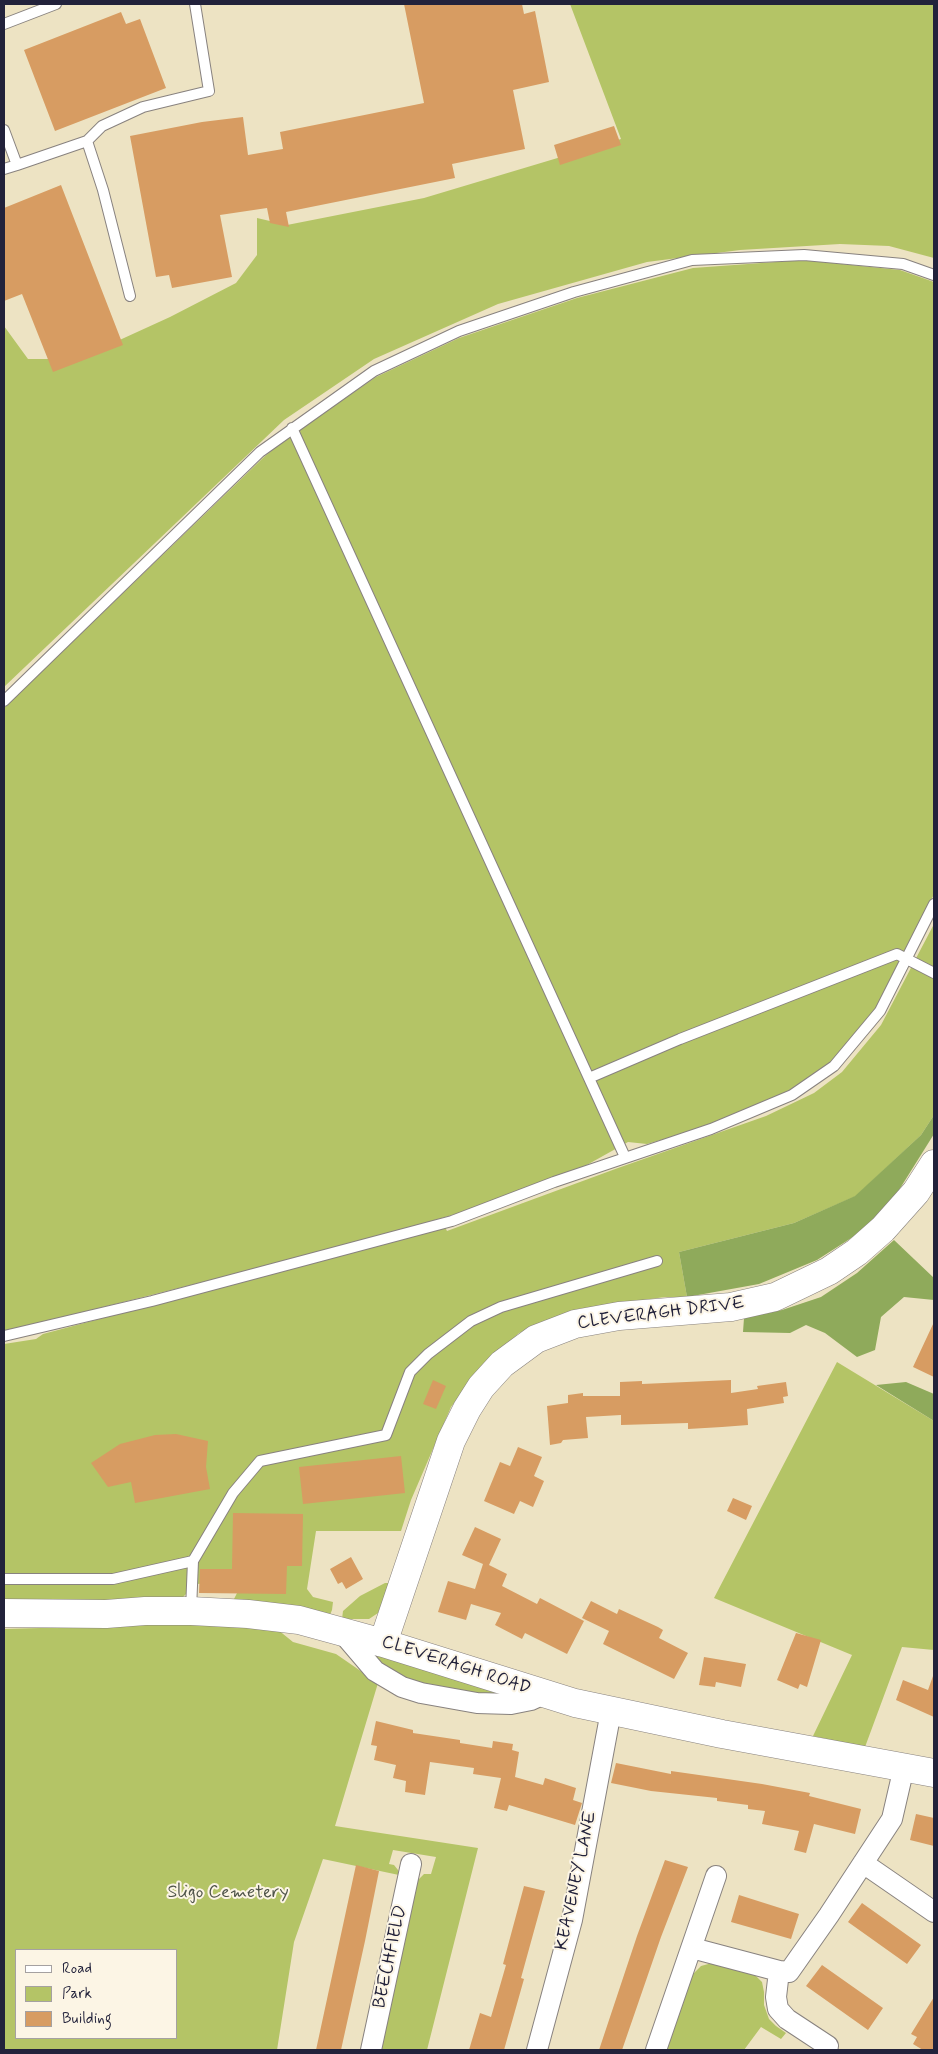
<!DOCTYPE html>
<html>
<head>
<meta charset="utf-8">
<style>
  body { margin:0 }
  #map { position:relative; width:938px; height:2054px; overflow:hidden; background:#ede3c3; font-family:Mynerve,sans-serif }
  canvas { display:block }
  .frame { position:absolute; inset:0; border:5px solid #22223b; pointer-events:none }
  .legend { position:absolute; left:15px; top:1949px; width:162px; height:90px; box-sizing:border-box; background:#fcf5e5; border:1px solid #a5a1a1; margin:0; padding:6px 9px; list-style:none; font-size:15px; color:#22223b }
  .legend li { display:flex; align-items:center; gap:10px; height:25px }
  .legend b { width:25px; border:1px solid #a5a1a1 }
</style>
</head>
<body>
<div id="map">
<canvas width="938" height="2054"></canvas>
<div class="frame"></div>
<ul class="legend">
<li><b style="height:6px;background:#fff"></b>Road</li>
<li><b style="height:14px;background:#b4c466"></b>Park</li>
<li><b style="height:14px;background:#d79c62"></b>Building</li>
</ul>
</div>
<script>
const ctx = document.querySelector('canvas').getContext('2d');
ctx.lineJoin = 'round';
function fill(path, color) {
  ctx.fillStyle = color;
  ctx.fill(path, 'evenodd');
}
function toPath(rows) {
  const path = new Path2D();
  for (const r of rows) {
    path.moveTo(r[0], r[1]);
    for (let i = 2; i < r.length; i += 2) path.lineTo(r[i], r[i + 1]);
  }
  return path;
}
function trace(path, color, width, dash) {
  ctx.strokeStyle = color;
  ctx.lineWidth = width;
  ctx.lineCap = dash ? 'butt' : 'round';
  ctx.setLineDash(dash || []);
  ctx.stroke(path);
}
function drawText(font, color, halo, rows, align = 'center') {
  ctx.font = font + ' Mynerve,sans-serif';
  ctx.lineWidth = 4;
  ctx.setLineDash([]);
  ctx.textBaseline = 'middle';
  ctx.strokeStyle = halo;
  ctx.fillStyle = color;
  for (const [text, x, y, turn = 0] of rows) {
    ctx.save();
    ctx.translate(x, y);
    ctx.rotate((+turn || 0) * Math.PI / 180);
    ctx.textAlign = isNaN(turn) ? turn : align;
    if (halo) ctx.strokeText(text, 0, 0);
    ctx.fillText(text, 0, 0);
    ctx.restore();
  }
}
const green = toPath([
  [570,4,934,4,934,258,889,246,840,244,740,250,647,262,498,304,374,359,284,420,4,687,4,326,28,359,78,359,170,317,236,283,257,255,257,218,287,225,424,198,621,139],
  [803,260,900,270,934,282,934,894,914,939,875,1013,831,1064,790,1092,709,1126,647,1144,628,1142,585,1166,466,1211,334,1249,4,1332,4,708,264,457,284,440,376,377,459,338,577,298,693,268],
  [934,924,934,1115,921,1135,856,1196,794,1223,679,1252,687,1297,665,1297,578,1309,519,1333,482,1367,451,1407,411,1500,401,1531,316,1531,307,1589,313,1597,333,1602,332,1610,329,1617,232,1603,237,1593,234,1582,196,1584,183,1597,62,1604,4,1604,4,1344,36,1339,43,1334,445,1227,447,1231,618,1168,766,1116,814,1093,842,1072,881,1025],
  [837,1362,934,1421,934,1650,902,1647,865,1747,813,1736,852,1655,714,1598],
  [385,1583,390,1583,378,1613,369,1619,342,1619,343,1611,360,1596],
  [184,1624,272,1625,293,1642,336,1654,378,1683,335,1826,478,1848,427,2050,379,2050,415,1883,424,1874,431,1874,436,1857,393,1850,389,1864,394,1865,398,1870,399,1875,323,1859,294,1942,277,2050,4,2050,4,1629],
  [16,1950,176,1950,176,2038,16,2038],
  [364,1650,508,1696,478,1696,392,1676],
  [712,1963,755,1975,762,1982,764,1992,764,2005,769,2019,776,2026,786,2033,781,2039,761,2027,744,2050,666,2050,691,1976,701,1966]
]);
const forest = toPath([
  [934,1115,934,1134,889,1206,870,1226,817,1260,759,1284,687,1297,679,1252,794,1223,855,1196,921,1135],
  [894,1240,934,1278,934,1300,904,1297,881,1317,875,1350,857,1357,825,1333,806,1325,790,1333,743,1332,744,1318,782,1310,821,1297,857,1273],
  [906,1382,934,1394,934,1421,876,1385]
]);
const building = toPath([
  [404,4,522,4,524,14,535,11,549,82,513,90,525,149,452,164,455,178,286,212,289,227,270,223,267,208,220,215,232,277,172,288,169,275,156,277,130,136,202,122,243,117,248,155,283,149,280,132,424,103],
  [121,12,126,24,140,19,166,88,55,131,24,50],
  [614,126,621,145,560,165,554,145],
  [61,185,123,345,53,372,22,294,4,301,4,208],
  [934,1322,934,1377,913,1367],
  [433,1380,446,1386,436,1409,423,1404],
  [731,1380,731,1393,758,1389,757,1386,786,1382,788,1396,783,1397,784,1403,747,1409,748,1425,722,1427,688,1429,688,1423,621,1425,621,1415,586,1417,588,1438,563,1440,561,1443,550,1445,547,1406,568,1403,568,1395,583,1393,583,1396,620,1396,620,1382,642,1381,642,1384],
  [176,1434,208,1441,206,1467,210,1489,135,1503,131,1482,108,1487,91,1463,120,1444,155,1435],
  [518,1447,542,1457,534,1476,544,1481,533,1507,520,1501,514,1514,484,1501,500,1462,510,1466],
  [401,1456,405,1493,303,1504,299,1467],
  [733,1498,752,1506,746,1520,727,1511],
  [233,1513,303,1514,302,1566,287,1566,286,1594,199,1593,200,1569,232,1569],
  [475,1527,501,1539,489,1565,507,1574,502,1586,537,1604,540,1598,584,1621,567,1654,525,1633,522,1639,495,1625,501,1613,471,1604,466,1620,438,1612,448,1581,475,1589,483,1564,462,1555],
  [351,1557,363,1579,346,1589,342,1582,338,1584,330,1569],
  [591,1601,617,1614,619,1609,658,1627,663,1630,659,1638,688,1653,674,1679,603,1644,609,1631,582,1618],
  [796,1633,821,1640,807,1687,800,1684,798,1689,777,1680],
  [704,1657,746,1664,741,1687,716,1682,715,1687,699,1685],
  [933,1676,934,1717,896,1700,903,1680,928,1690],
  [376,1721,413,1730,413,1733,460,1740,460,1743,492,1748,493,1741,513,1744,512,1750,519,1752,515,1777,543,1785,545,1778,576,1788,573,1800,582,1803,575,1825,509,1805,507,1811,494,1808,501,1778,473,1774,474,1768,430,1762,425,1795,405,1792,406,1781,393,1778,396,1765,374,1760,377,1746,371,1745],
  [616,1763,671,1774,671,1771,762,1784,810,1793,809,1796,861,1809,855,1834,814,1824,806,1853,794,1850,799,1831,762,1824,765,1811,748,1809,748,1805,717,1801,717,1798,651,1791,611,1783],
  [916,1814,934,1818,934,1846,910,1840],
  [665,1860,688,1867,661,1937,622,2050,599,2050,637,1936],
  [356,1865,379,1871,365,1941,341,2050,316,2050],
  [524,1886,545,1891,521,1978,524,1979,504,2050,469,2050,480,2013,491,2017,506,1965,503,1964],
  [739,1895,799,1914,791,1939,731,1922],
  [862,1903,921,1945,907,1964,848,1922],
  [822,1965,883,2008,868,2030,806,1986],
  [934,1997,934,2050,923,2050,913,2044,917,2037,911,2034]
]);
const lane = toPath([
  [4,24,56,4],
  [4,130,17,165,87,141,102,126,143,107,209,91,195,4],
  [87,141,103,190,130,296],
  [4,169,17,165],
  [292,428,625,1157],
  [4,701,260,452,374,371,459,331,574,292,692,260,804,255,903,264,934,275],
  [589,1078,680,1039,897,954,934,973],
  [4,1336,152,1301,452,1221,554,1182,711,1129,792,1095,834,1066,880,1011,934,904],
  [4,1579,113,1579,193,1561],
  [191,1610,193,1561,233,1493,260,1461,386,1435,410,1372,428,1354,471,1321,501,1307,657,1261]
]);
const street = toPath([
  [340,1630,375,1671,402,1687,421,1693,477,1703,511,1704,531,1700,544,1694],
  [863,1863,934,1912],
  [692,1948,779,1971,789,1972,829,1915,892,1819,904,1767],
  [779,1971,776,1997,778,2009,787,2019,828,2046],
  [371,2050,411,1864],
  [537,2050,572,1920,611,1711],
  [656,2050,716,1876]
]);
const secondary = toPath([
  [4,1613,106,1614,145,1611,191,1611,248,1614,299,1620,383,1643,575,1703,722,1734,934,1773],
  [383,1643,451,1441,467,1409,481,1387,502,1364,536,1339,575,1324,619,1316,731,1307,775,1297,829,1271,857,1252,883,1229,916,1192,934,1164]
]);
const streetNames = [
  ["CLEVERAGH DRIVE",661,1314,-7],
  ["CLEVERAGH ROAD",456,1666,18],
  ["KEAVENEY LANE",577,1881,-78],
  ["BEECHFIELD",391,1957,-78]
];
const parkNames = [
  ["Sligo Cemetery",228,1893]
];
fill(green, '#b4c466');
fill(forest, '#8faa5b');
fill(building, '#d79c62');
trace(lane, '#88827f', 12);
trace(street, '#88827f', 22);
trace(secondary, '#88827f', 29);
trace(lane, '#fff', 10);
trace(street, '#fff', 20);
trace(secondary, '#fff', 28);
drawText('18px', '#22223b', '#fcf5e5', streetNames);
drawText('18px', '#4e5348', '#fcf5e5', parkNames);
</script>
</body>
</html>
